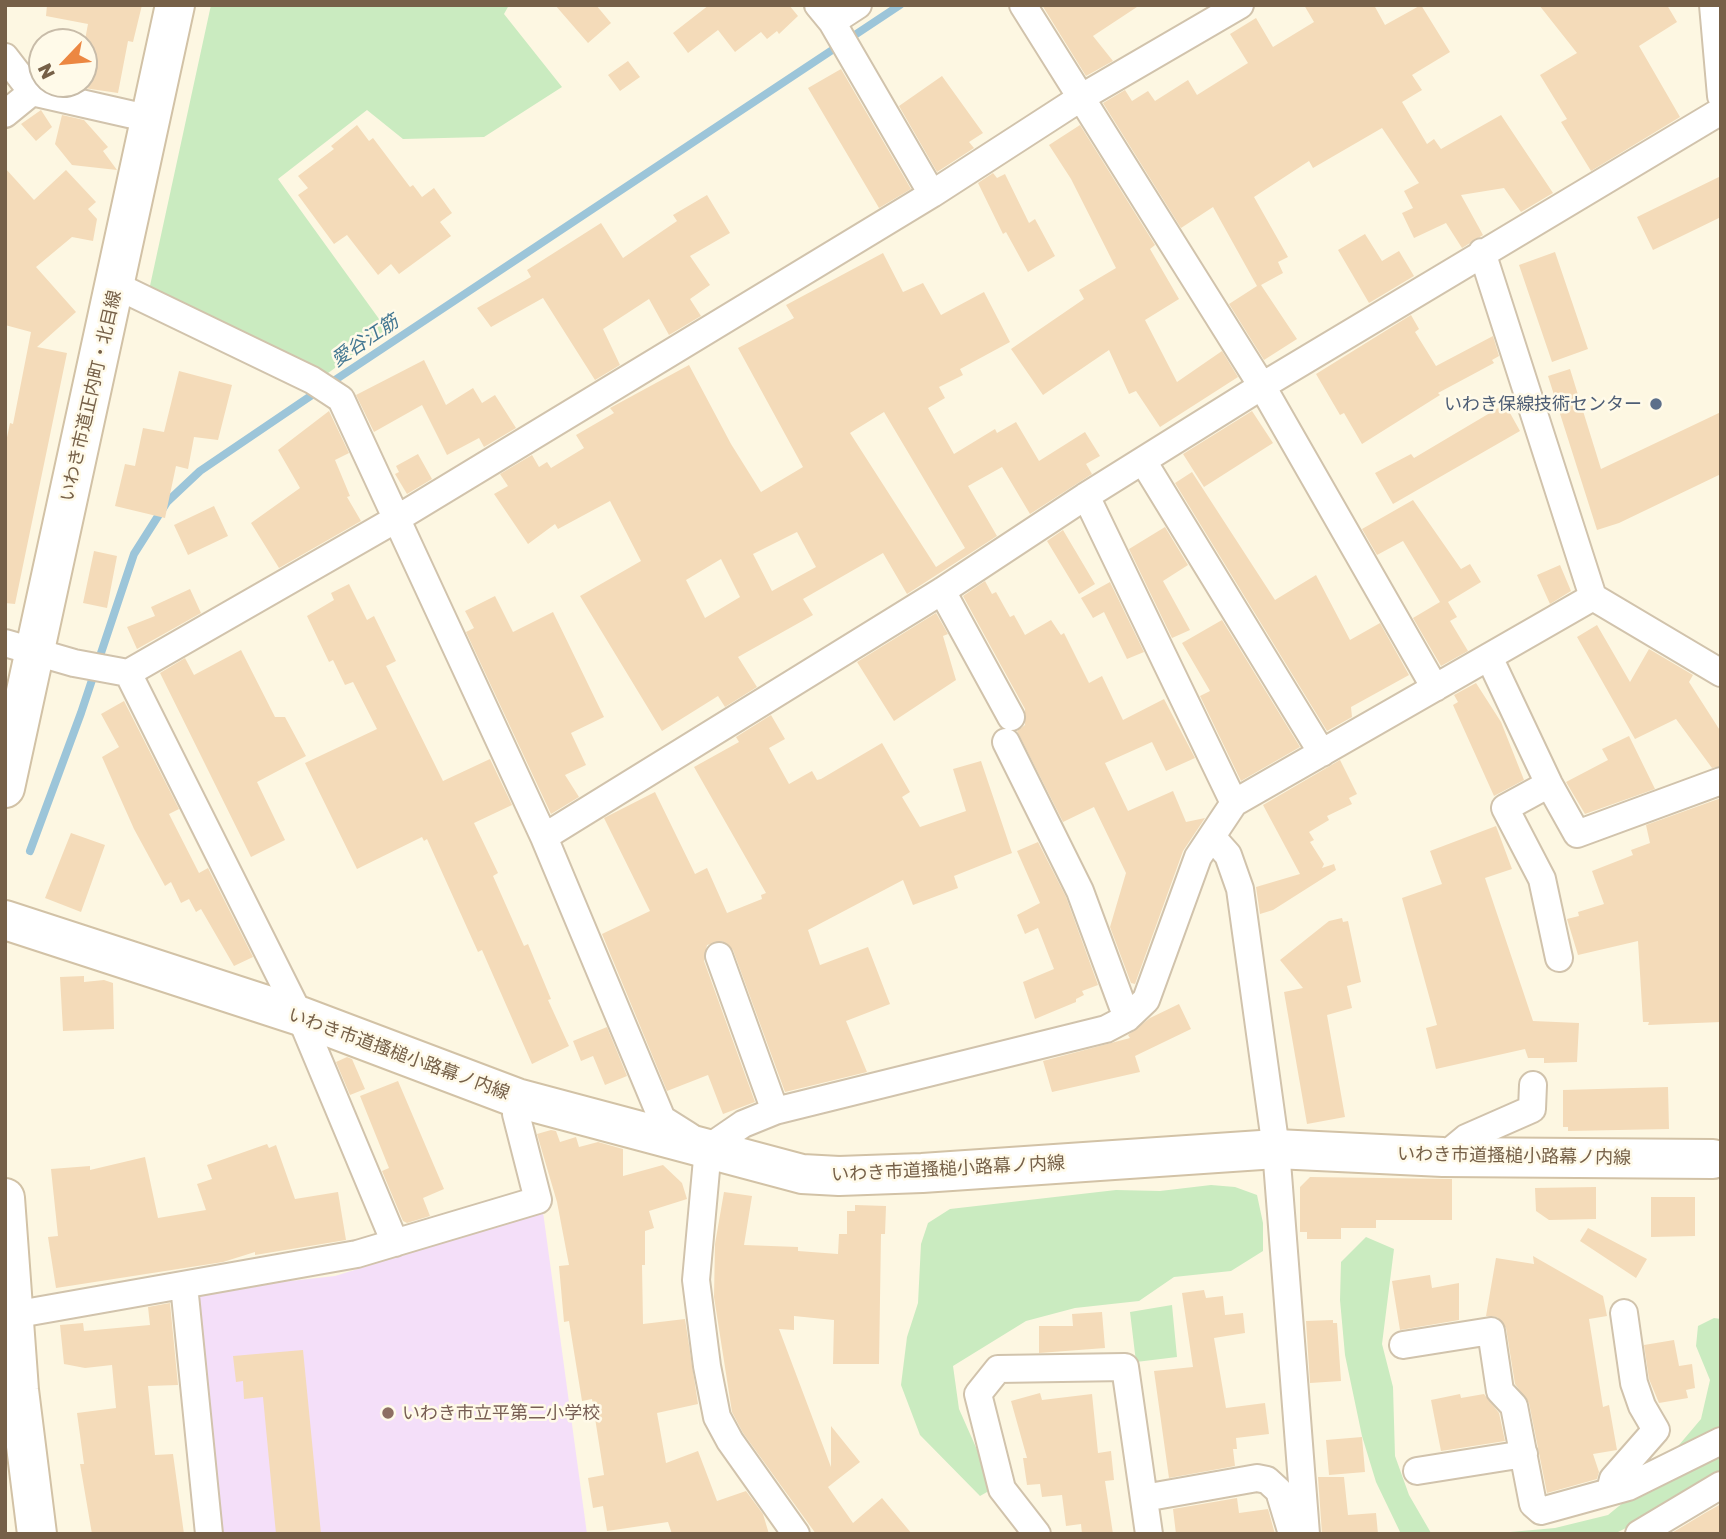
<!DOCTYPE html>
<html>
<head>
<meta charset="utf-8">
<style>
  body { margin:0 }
  #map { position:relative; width:1726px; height:1539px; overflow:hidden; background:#fdf7e2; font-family:"Golos Text",sans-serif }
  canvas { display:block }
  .frame { position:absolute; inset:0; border:7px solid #766048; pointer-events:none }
  .north { position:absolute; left:28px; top:28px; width:70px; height:70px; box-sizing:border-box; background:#fffae9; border:2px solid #c8bca9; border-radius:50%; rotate:244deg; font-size:19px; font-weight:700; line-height:28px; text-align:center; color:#766048 }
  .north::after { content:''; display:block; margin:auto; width:24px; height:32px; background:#ec8742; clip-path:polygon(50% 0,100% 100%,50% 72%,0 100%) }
</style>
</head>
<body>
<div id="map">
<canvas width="1726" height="1539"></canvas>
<div class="frame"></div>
<div class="north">N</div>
</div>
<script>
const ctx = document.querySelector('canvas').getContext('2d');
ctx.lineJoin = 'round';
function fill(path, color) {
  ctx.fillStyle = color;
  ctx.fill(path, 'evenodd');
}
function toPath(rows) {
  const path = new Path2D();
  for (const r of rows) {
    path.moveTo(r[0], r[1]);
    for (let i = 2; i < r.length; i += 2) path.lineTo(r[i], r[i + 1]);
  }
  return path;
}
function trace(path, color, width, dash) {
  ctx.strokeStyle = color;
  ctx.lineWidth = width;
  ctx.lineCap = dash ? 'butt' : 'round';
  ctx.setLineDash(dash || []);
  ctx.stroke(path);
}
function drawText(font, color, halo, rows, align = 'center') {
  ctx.font = font + ' "Golos Text","Noto Sans JP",sans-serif';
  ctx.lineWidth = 5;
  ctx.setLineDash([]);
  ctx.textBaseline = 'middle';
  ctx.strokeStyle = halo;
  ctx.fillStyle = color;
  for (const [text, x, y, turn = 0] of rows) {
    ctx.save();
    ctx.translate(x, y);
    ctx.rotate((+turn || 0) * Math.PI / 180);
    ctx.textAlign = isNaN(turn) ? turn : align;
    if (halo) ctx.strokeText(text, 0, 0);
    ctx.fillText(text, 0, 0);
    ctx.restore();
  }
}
const education = toPath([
  [543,1212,587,1534,218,1534,192,1292,335,1276]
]);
const green = toPath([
  [211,5,509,5,504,14,562,87,484,137,403,139,367,110,278,179,387,330,324,376,148,295],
  [1211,1185,1235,1187,1257,1195,1263,1223,1263,1251,1231,1271,1174,1277,1139,1301,1075,1308,1026,1321,953,1366,959,1409,994,1488,980,1496,920,1435,901,1385,907,1337,918,1303,921,1244,928,1223,950,1209,1116,1190,1160,1191],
  [1366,1237,1394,1249,1382,1344,1393,1387,1395,1456,1409,1495,1431,1533,1435,1534,1401,1534,1376,1482,1362,1436,1345,1355,1340,1300,1341,1262],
  [1172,1305,1177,1357,1136,1362,1130,1312],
  [1714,1318,1721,1319,1720,1470,1638,1522,1614,1534,1488,1534,1555,1528,1608,1515,1646,1484,1701,1419,1710,1380,1696,1346,1698,1326]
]);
const stream = toPath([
  [329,384,900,5],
  [30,851,81,713,134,554,167,502,200,471,318,391]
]);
const building = toPath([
  [47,5,142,5,133,42,128,41,118,93,84,88,84,45,88,24,46,16],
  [555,5,596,5,611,23,588,43],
  [709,5,789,5,798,16,779,34,777,31,767,39,761,32,735,52,718,30,688,53,673,33],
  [1042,5,1140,5,1093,36,1113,61,1086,76],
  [1304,5,1374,5,1385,25,1421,5,1450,52,1412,75,1422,90,1402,102,1427,144,1434,139,1441,149,1501,115,1553,193,1521,212,1504,188,1461,195,1483,235,1462,248,1446,223,1414,238,1402,213,1413,208,1404,191,1419,183,1382,128,1313,168,1309,161,1254,197,1288,257,1278,262,1283,273,1261,285,1297,339,1264,360,1229,304,1257,286,1213,207,1181,228,1103,103,1125,90,1132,101,1148,91,1155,101,1188,80,1197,95,1248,63,1230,34,1256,18,1273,47,1314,22],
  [1539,5,1667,5,1677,22,1639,46,1680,117,1591,171,1561,122,1567,119,1540,75,1577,53],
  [628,61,640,77,620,91,608,75],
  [841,69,911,189,879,208,808,88],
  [942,76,983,133,969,142,974,148,937,172,899,106],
  [41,110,52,127,36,141,21,124],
  [62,115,84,120,108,147,103,151,117,170,72,165,55,144],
  [357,125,369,141,373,138,410,187,413,185,422,197,434,188,452,213,440,222,451,236,399,274,391,264,378,275,347,235,334,244,298,195,308,188,298,176,334,149,331,146],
  [1080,125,1155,245,1150,249,1179,299,1145,320,1177,382,1222,351,1238,377,1160,427,1136,391,1129,394,1109,350,1043,395,1011,349,1084,299,1079,290,1116,268,1071,179,1049,145],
  [5,168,34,200,66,170,96,202,88,209,97,219,93,241,72,237,36,267,76,312,37,347,67,353,15,604,5,603,5,447,10,423,13,424,31,332,5,325],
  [993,173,997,178,1005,174,1029,223,1035,219,1055,256,1028,272,1006,232,1003,234,978,183],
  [1721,176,1721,217,1653,250,1637,217],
  [707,195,730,233,690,256,710,285,690,299,701,316,669,335,649,299,603,329,620,365,595,380,543,298,491,327,477,308,531,277,527,270,601,223,623,258,677,221,673,215],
  [1365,234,1382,261,1399,251,1414,276,1369,303,1338,250],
  [1555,252,1588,349,1552,362,1519,265],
  [883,253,903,292,923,283,941,315,984,292,1010,342,960,369,963,375,939,387,945,398,928,408,954,454,995,429,997,433,1016,422,1039,461,1085,432,1100,456,1086,464,1092,474,1030,514,1002,467,968,486,997,536,907,594,883,553,803,599,813,615,738,657,757,687,725,707,718,696,662,731,580,596,641,561,610,501,558,529,555,524,528,544,494,494,508,486,500,474,532,455,539,467,547,462,551,468,584,448,576,435,614,413,610,408,689,365,731,444,761,492,803,467,738,348,794,318,786,305],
  [884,412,965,548,936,567,850,433],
  [797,532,816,567,772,591,753,554],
  [721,559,740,597,705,618,686,580],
  [1411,315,1419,329,1415,332,1436,366,1493,336,1499,356,1492,360,1494,363,1438,393,1440,395,1362,444,1344,413,1340,415,1316,374],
  [424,360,446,405,473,388,482,403,495,395,516,428,484,447,479,438,447,455,422,405,374,432,356,395],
  [1570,369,1601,469,1721,412,1721,474,1619,523,1597,530,1548,376],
  [179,371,232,385,218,440,194,437,188,469,176,466,165,518,115,506,125,464,135,466,143,428,164,432],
  [1505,404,1520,431,1393,504,1375,473,1411,454,1414,458],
  [329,411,349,453,335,460,350,496,347,497,361,521,279,568,251,523,300,488,278,450],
  [1252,411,1273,443,1204,487,1183,454],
  [418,454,432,479,407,494,395,474,399,472,396,466],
  [1192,472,1275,600,1316,575,1350,640,1380,623,1409,675,1351,707,1352,717,1327,731,1175,483],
  [1413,500,1461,569,1470,564,1481,582,1448,602,1457,617,1450,621,1468,651,1441,666,1413,618,1440,602,1403,541,1377,555,1362,529],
  [214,506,228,536,188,555,174,525],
  [1165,527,1188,565,1163,581,1190,630,1172,638,1129,549],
  [1063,530,1095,584,1079,594,1047,541],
  [94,551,117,556,107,608,83,603],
  [1560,565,1571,591,1550,604,1537,575],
  [985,581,992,594,996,592,1010,617,1014,615,1025,635,1051,620,1061,635,1064,633,1089,683,1102,676,1123,720,1164,699,1195,758,1166,771,1152,742,1105,763,1128,811,1173,791,1186,822,1205,818,1183,851,1135,984,1131,983,1110,927,1126,873,1094,807,1063,822,1017,731,1025,725,1025,709,963,596],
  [1110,582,1144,652,1127,659,1104,612,1093,618,1081,598],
  [349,584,367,620,374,616,396,661,386,666,443,781,490,759,512,805,474,823,498,873,493,876,524,946,528,944,551,999,548,1000,569,1046,532,1064,482,950,478,952,427,839,424,841,422,837,357,869,305,763,377,729,353,682,345,685,333,660,329,662,307,616,334,600,331,593],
  [190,589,201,613,137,649,127,627,155,616,151,607],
  [495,596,513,632,553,612,604,717,571,733,586,765,565,775,579,797,551,814,466,632,474,628,465,611],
  [936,613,948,634,943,636,956,680,894,721,857,662],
  [1222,620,1300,747,1241,781,1200,696,1210,691,1182,643],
  [1597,625,1630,682,1649,649,1693,675,1689,682,1721,732,1721,766,1712,768,1676,719,1635,739,1577,637],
  [241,650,275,717,285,717,306,756,257,782,285,840,251,857,160,673,185,658,194,675],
  [1476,683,1501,722,1524,780,1494,796,1453,705,1458,702,1454,695],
  [124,701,179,809,169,814,199,873,208,868,253,957,234,966,201,909,196,912,189,899,181,903,171,882,165,886,134,829,102,757,119,747,101,714],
  [771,715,785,739,769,748,789,784,812,771,817,780,821,779,882,743,910,792,902,797,920,827,966,811,953,769,981,761,1012,853,954,876,958,888,913,905,903,880,808,930,820,965,868,947,890,1004,846,1021,867,1072,785,1092,733,950,722,941,707,945,704,961,755,1102,723,1114,708,1075,667,1091,602,934,650,911,604,818,655,792,695,874,707,868,727,913,762,899,761,895,766,893,694,767,739,742,736,737],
  [1629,736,1655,789,1585,814,1566,782,1608,760,1602,749],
  [1340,760,1357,794,1349,798,1352,804,1327,816,1329,820,1309,832,1314,840,1310,842,1324,864,1322,868,1334,864,1336,870,1273,910,1260,914,1256,887,1300,874,1263,805],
  [1721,798,1721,1022,1648,1025,1649,1022,1643,1022,1638,941,1578,955,1567,919,1579,916,1578,912,1604,904,1592,871,1633,855,1631,850,1650,843,1646,825],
  [1496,826,1512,869,1485,878,1533,1021,1579,1023,1577,1062,1544,1063,1544,1058,1528,1058,1525,1049,1436,1069,1426,1028,1437,1025,1402,898,1442,884,1430,851],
  [71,833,105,845,81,912,45,898],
  [1038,842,1066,897,1098,985,1082,991,1084,995,1076,999,1076,1002,1035,1019,1023,982,1054,969,1038,928,1025,934,1017,915,1040,903,1017,851],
  [1342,918,1343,922,1348,921,1361,982,1347,986,1352,1008,1327,1015,1345,1117,1307,1124,1284,992,1303,988,1280,960,1329,921],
  [84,976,84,982,104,980,113,983,114,1029,63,1031,60,977],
  [1179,1004,1191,1029,1135,1056,1140,1072,1052,1092,1043,1061,1130,1038,1128,1035,1150,1018],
  [607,1027,627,1076,605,1085,593,1056,581,1061,573,1041],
  [347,1057,352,1059,365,1089,350,1095,336,1062],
  [398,1081,444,1189,423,1198,430,1216,407,1223,403,1221,382,1171,389,1168,360,1096],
  [1668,1087,1669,1129,1568,1131,1568,1127,1563,1127,1563,1090],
  [551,1130,556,1131,560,1142,576,1137,579,1147,598,1142,623,1149,623,1176,663,1165,682,1183,687,1199,649,1211,654,1228,645,1231,645,1265,642,1265,643,1324,685,1319,698,1404,657,1413,666,1463,698,1451,717,1501,746,1491,763,1514,769,1534,672,1534,668,1522,607,1531,603,1506,593,1508,588,1478,604,1475,592,1399,582,1401,569,1321,564,1322,559,1266,569,1265,557,1202,537,1134],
  [267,1144,269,1148,276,1145,295,1199,338,1192,346,1240,255,1255,255,1252,223,1262,56,1288,48,1237,58,1236,51,1169,90,1166,90,1170,145,1157,158,1218,206,1210,197,1184,212,1179,207,1165],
  [1310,1177,1452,1179,1452,1220,1376,1220,1376,1228,1341,1228,1341,1239,1307,1239,1307,1232,1300,1232,1300,1187],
  [1596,1187,1596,1219,1549,1220,1536,1211,1535,1188],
  [724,1192,752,1196,744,1245,798,1247,798,1251,838,1254,839,1234,847,1234,847,1211,855,1211,855,1205,886,1206,885,1234,881,1234,879,1364,833,1364,834,1320,794,1316,794,1330,779,1329,831,1467,831,1426,860,1462,828,1487,853,1523,882,1498,912,1534,816,1534,743,1433,732,1412,714,1297,715,1244],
  [1651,1197,1695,1197,1695,1236,1651,1237],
  [1588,1228,1647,1259,1636,1278,1580,1241],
  [1533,1256,1603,1296,1607,1316,1589,1319,1603,1407,1609,1405,1617,1450,1593,1454,1599,1472,1597,1479,1547,1493,1529,1403,1515,1384,1506,1328,1497,1317,1486,1316,1496,1258,1534,1264],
  [1430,1275,1432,1288,1459,1283,1459,1320,1400,1330,1392,1281],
  [1204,1290,1206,1298,1223,1296,1225,1315,1243,1313,1245,1333,1214,1338,1226,1408,1265,1403,1269,1434,1236,1438,1237,1449,1233,1449,1235,1466,1169,1478,1154,1371,1193,1367,1182,1293],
  [170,1303,178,1385,148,1386,155,1455,173,1454,184,1534,92,1534,80,1464,84,1464,77,1413,116,1408,112,1365,85,1368,64,1364,60,1325,83,1323,84,1331,150,1325,148,1307],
  [1102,1312,1105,1348,1039,1353,1039,1326,1073,1326,1072,1314],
  [1333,1320,1333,1323,1337,1323,1341,1381,1310,1383,1306,1321],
  [1674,1340,1679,1366,1692,1364,1695,1388,1686,1390,1688,1398,1659,1403,1649,1379,1644,1345],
  [303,1350,321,1534,276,1534,263,1397,244,1399,243,1381,236,1382,233,1356],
  [1040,1393,1042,1400,1092,1394,1098,1453,1111,1451,1114,1480,1105,1481,1113,1534,1082,1534,1081,1524,1066,1526,1062,1495,1042,1497,1040,1484,1027,1485,1023,1458,1027,1458,1011,1401],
  [1460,1394,1461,1398,1484,1394,1499,1413,1505,1441,1441,1451,1431,1400],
  [1362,1437,1365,1472,1329,1475,1326,1440],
  [1318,1477,1344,1477,1348,1515,1376,1513,1378,1534,1322,1534],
  [1237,1498,1239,1513,1268,1509,1275,1534,1176,1534,1173,1509],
  [1721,1504,1721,1534,1670,1534,1705,1513]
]);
const street = toPath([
  [818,5,832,22,932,194],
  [1023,5,1262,386,1435,688],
  [1713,5,1721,96],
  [832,22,858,5],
  [5,57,32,92],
  [5,114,32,92,151,119],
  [1482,252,1593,597,1721,673],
  [117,286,312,380,341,399,544,837,662,1119,689,1136],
  [1143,461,1322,753],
  [1086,496,1234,803],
  [942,591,1011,717],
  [5,643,74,663,128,673,398,518,932,194,1082,97,1240,5],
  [1489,657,1549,784,1577,834,1721,781],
  [128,673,300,1016,395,1243],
  [1006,742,1080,891,1127,1018],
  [1549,784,1505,808,1542,879,1559,958],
  [544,837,942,591,1086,496,1262,386,1721,111],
  [1212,837,1228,855,1240,889,1276,1149,1306,1534],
  [719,956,775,1111],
  [708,1148,743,1124,775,1111,1106,1029,1127,1018,1146,1000,1198,857,1234,803,1593,597],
  [708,1148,696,1280,707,1366,717,1417,730,1441,796,1534],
  [1443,1157,1466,1138,1532,1109,1533,1085],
  [184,1285,209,1534],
  [13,1315,357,1254,538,1200,516,1114,517,1098],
  [1403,1345,1491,1331,1500,1391,1514,1406,1533,1504,1541,1511,1628,1487,1721,1441],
  [1417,1471,1524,1454],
  [1610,1491,1613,1479,1656,1430,1642,1406,1634,1383,1624,1313],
  [1144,1498,1257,1478,1267,1480,1279,1491,1292,1534],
  [1037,1534,1002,1489,978,1394,998,1369,1125,1367,1149,1534],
  [1639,1534,1721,1485]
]);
const secondary = toPath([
  [5,788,175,5],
  [5,920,300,1016,517,1098,802,1174,839,1176,922,1173,1276,1149,1443,1157,1713,1159],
  [5,1198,19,1390,37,1534]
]);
const markers = [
  [1656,404,7,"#5c6f8a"],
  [388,1413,7,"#8d6e63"]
];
const streetNames = [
  ["いわき市道正内町・北目線",91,396,-77],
  ["いわき市道搔槌小路幕ノ内線",399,1054,20],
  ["いわき市道搔槌小路幕ノ内線",1514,1156,1],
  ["いわき市道搔槌小路幕ノ内線",948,1169,-3]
];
const serviceNames = [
  ["いわき保線技術センター",1642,404]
];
const educationNames = [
  ["いわき市立平第二小学校",402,1413]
];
const waterNames = [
  ["愛谷江筋",365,341,-34]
];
fill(education, '#f4dff9');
fill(green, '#caebc0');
trace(stream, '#9cc5d9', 8);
fill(building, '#f4dbb9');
trace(street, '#d1c3ac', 30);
trace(secondary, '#d2c2a6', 42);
trace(street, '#fff', 26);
trace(secondary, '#fff', 38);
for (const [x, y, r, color] of markers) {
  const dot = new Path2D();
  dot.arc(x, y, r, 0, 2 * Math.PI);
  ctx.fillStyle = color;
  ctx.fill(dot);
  trace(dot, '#fffae9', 2.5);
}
drawText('18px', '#766048', '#fffae9', streetNames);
drawText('18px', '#4e5e75', '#fffae9', serviceNames, 'right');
drawText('18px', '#785e54', '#fffae9', educationNames, 'left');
drawText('italic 19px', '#437792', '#fffae9', waterNames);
</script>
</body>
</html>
